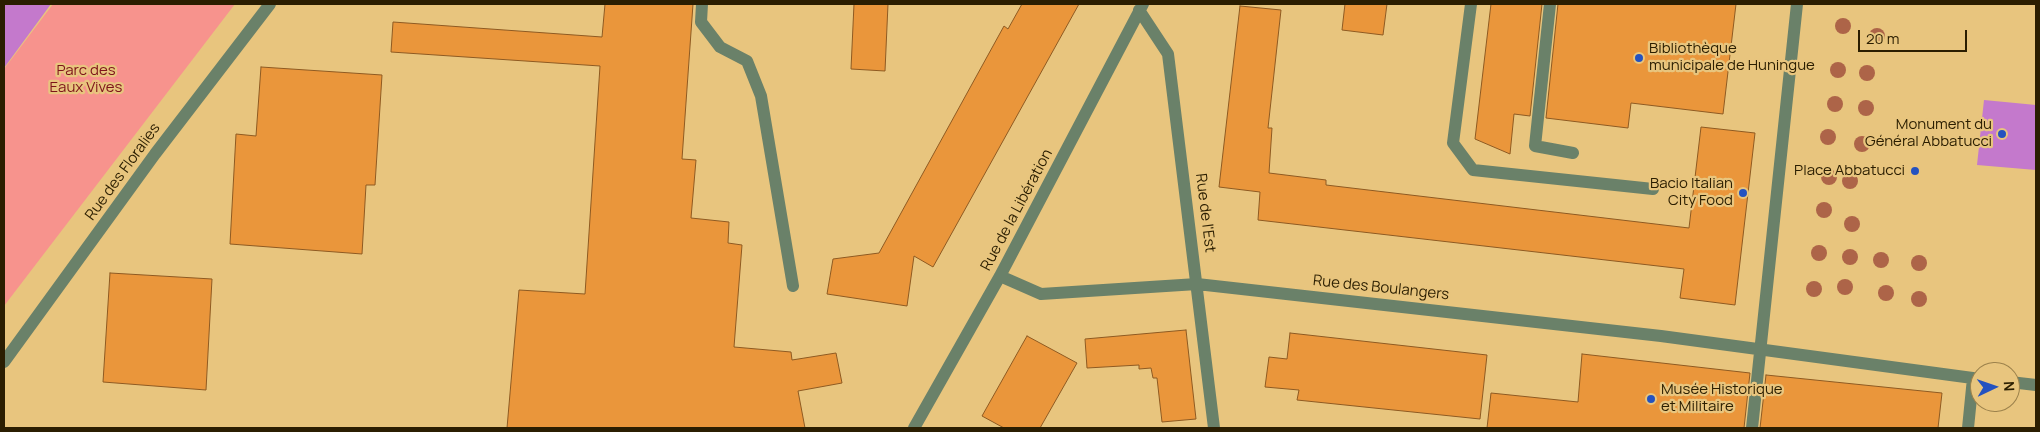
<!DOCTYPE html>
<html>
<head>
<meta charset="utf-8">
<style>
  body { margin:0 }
  #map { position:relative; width:2040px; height:432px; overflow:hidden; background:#e8c57e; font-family:Manrope,sans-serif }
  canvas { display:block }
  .frame { position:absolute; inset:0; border:5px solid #2b1e01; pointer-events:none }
  .north { position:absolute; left:1970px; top:362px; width:50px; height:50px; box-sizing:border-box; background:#e8c57e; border:1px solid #9c824c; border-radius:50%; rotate:87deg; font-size:14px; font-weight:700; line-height:20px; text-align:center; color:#2b1e01 }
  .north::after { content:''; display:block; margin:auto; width:18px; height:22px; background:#2452c0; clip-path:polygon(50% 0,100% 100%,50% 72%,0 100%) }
  .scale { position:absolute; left:1858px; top:30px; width:109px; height:22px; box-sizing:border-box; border:2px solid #2b1e01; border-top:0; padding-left:6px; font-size:15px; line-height:18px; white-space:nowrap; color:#2b1e01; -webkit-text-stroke:4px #e8c57e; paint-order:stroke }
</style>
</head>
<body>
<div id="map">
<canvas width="2040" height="432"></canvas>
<div class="frame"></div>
<div class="north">N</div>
<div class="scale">20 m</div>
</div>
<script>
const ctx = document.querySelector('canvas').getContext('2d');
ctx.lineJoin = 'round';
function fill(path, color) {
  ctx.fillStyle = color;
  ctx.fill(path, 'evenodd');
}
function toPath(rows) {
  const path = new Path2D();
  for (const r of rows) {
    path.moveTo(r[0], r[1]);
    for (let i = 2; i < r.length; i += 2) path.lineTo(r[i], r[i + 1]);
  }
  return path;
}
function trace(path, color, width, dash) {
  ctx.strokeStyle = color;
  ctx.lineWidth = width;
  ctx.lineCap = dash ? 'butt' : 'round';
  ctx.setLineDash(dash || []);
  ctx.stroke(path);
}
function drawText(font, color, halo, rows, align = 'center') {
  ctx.font = font + ' Manrope,sans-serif';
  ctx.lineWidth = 4.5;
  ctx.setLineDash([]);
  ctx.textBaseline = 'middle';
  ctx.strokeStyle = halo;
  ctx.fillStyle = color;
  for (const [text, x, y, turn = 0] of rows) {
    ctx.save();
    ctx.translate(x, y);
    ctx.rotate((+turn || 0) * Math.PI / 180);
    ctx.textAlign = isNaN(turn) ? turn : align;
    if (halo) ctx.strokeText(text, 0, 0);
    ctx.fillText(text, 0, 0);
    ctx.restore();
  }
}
const green = toPath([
  [53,4,235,4,4,306,4,69]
]);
const water = toPath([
  [4,4,51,4,4,68],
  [1984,100,2036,105,2036,170,1977,165]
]);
const building = toPath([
  [605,4,693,4,682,159,696,160,691,218,729,222,728,243,742,245,734,347,791,352,792,360,836,353,842,383,798,391,805,428,507,428,519,290,585,294,600,66,391,52,393,22,602,37,605,4],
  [854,4,888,4,885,71,851,69,854,4],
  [1022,4,1079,4,933,267,914,256,907,306,827,294,833,259,879,253,1004,26,1008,29,1022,4],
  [1345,4,1387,4,1383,35,1342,30,1345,4],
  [1491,4,1542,4,1530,116,1514,114,1510,154,1475,139,1491,4],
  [1558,4,1736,4,1723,114,1631,103,1628,128,1546,118,1558,4],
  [1240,6,1281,10,1268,128,1272,128,1269,173,1326,180,1326,185,1689,228,1701,127,1755,133,1735,305,1680,298,1684,269,1258,220,1260,192,1219,187,1240,6],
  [261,67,382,75,375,185,366,185,362,254,230,244,236,134,256,136,261,67],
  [110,273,212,279,206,390,103,382,110,273],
  [1186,330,1196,419,1162,422,1157,378,1153,378,1151,368,1139,369,1139,365,1087,368,1085,339,1186,330],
  [1290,333,1487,355,1480,419,1297,400,1299,390,1265,387,1269,357,1287,359,1290,333],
  [1027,336,1077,363,1040,428,1004,428,982,416,1027,336],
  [1582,354,1750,373,1744,428,1487,428,1491,393,1578,402,1582,354],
  [1766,375,1942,393,1938,428,1760,428,1766,375]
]);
const minor = toPath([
  [702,4,701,22,720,47,747,61,761,96,793,286],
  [1471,4,1453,143,1473,170,1653,189],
  [1550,4,1535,146,1573,153],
  [1139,10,1168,54,1214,428],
  [1000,276,1041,294,1197,284,1661,336,1980,379],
  [4,362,155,154,270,4],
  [2010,382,2036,385],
  [914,428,1000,276,1143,4],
  [1752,428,1797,4],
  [1968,428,1973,378]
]);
const trees = [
  [1843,26],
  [1877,36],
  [1838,70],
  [1867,73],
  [1835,104],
  [1866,108],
  [1828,137],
  [1862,144],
  [1829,177],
  [1850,181],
  [1824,210],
  [1852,224],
  [1819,253],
  [1850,257],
  [1881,260],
  [1919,263],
  [1845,287],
  [1814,289],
  [1886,293],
  [1919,299]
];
const markers = [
  [1639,58,5,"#2452c0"],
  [2002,134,5,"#2452c0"],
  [1915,171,5,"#2452c0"],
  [1743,193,5,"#2452c0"],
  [1651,399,5,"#2452c0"]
];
const poiNames = [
  ["Bibliothèque",1649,49,"left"],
  ["municipale de Huningue",1649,66,"left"],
  ["Monument du",1992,125],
  ["Général Abbatucci",1992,142],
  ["Place Abbatucci",1905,171],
  ["Bacio Italian",1733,184],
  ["City Food",1733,201],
  ["Musée Historique",1661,390,"left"],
  ["et Militaire",1661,407,"left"]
];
const parkNames = [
  ["Parc des",86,71],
  ["Eaux Vives",86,88]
];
const streetNames = [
  ["Rue des Floralies",123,172,-54],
  ["Rue de la Libération",1017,210,-62],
  ["Rue de l'Est",1205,213,83],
  ["Rue des Boulangers",1381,288,6]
];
fill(green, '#f7938d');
fill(water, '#c479cc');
fill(building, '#ea963b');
trace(building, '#8e5a22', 1);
trace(minor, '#6a8169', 12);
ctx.fillStyle = '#ad6448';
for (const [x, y] of trees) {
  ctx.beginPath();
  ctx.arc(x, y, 8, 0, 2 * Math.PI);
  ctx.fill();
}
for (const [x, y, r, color] of markers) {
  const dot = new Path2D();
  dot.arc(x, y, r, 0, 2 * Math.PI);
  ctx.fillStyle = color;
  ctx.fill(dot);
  trace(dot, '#e8c57e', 2);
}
drawText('15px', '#2b1e01', '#e8c57e', poiNames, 'right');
drawText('15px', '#7d141b', '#e8c57e', parkNames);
drawText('15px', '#2b1e01', '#e8c57e', streetNames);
</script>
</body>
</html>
